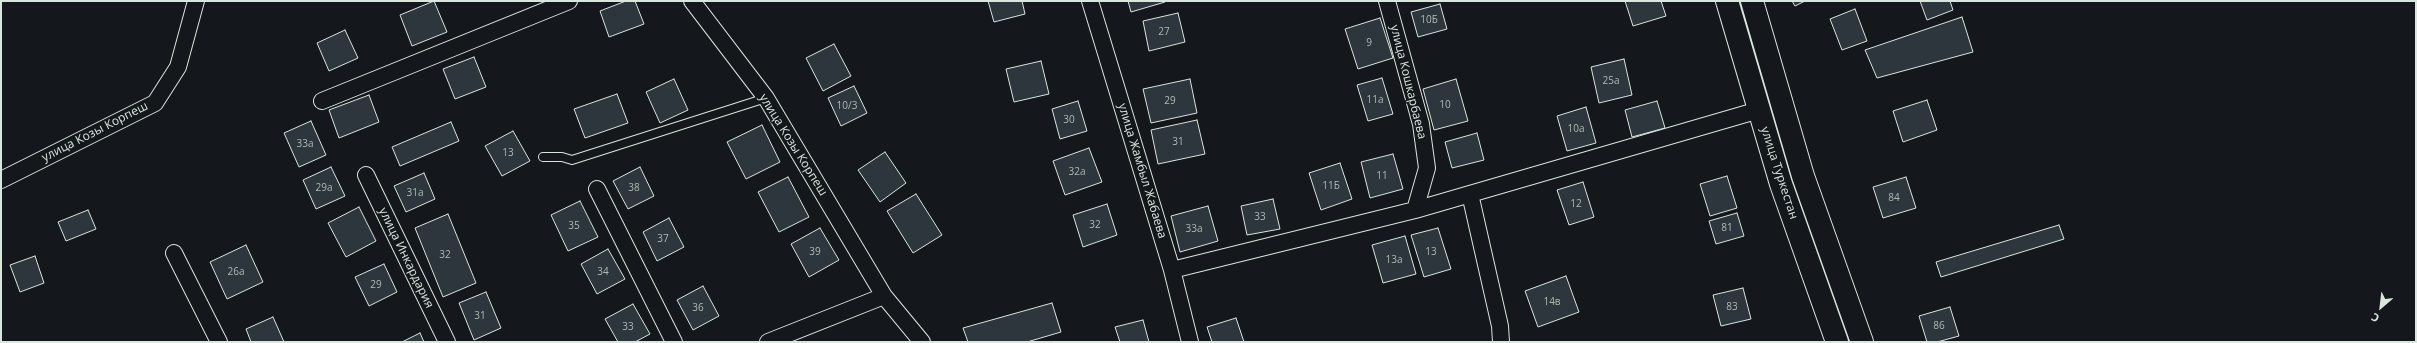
<!DOCTYPE html>
<html>
<head>
<meta charset="utf-8">
<style>
  body { margin:0 }
  #map { position:relative; width:2417px; height:343px; overflow:hidden; background:#14181c; font-family:"Open Sans",sans-serif }
  canvas { display:block }
  .frame { position:absolute; inset:0; border:2px solid #d8e6dc; pointer-events:none }
  .north { position:absolute; left:2361px; top:287px; width:40px; height:40px; -webkit-text-stroke:3px #14181c; paint-order:stroke; rotate:208deg; font-size:11px; font-weight:700; line-height:16px; text-align:center; color:#d8e6dc }
  .north::after { content:''; display:block; margin:auto; width:14px; height:18px; background:#d8e6dc; clip-path:polygon(50% 0,100% 100%,50% 72%,0 100%) }
</style>
</head>
<body>
<div id="map">
<canvas width="2417" height="343"></canvas>
<div class="frame"></div>
<div class="north">С</div>
</div>
<script>
const ctx = document.querySelector('canvas').getContext('2d');
ctx.lineJoin = 'round';
function fill(path, color) {
  ctx.fillStyle = color;
  ctx.fill(path, 'evenodd');
}
function toPath(rows) {
  const path = new Path2D();
  for (const r of rows) {
    path.moveTo(r[0], r[1]);
    for (let i = 2; i < r.length; i += 2) path.lineTo(r[i], r[i + 1]);
  }
  return path;
}
function trace(path, color, width, dash) {
  ctx.strokeStyle = color;
  ctx.lineWidth = width;
  ctx.lineCap = dash ? 'butt' : 'round';
  ctx.setLineDash(dash || []);
  ctx.stroke(path);
}
function drawText(font, color, halo, rows, align = 'center') {
  ctx.font = font + ' "Open Sans",sans-serif';
  ctx.lineWidth = 3;
  ctx.setLineDash([]);
  ctx.textBaseline = 'middle';
  ctx.strokeStyle = halo;
  ctx.fillStyle = color;
  for (const [text, x, y, turn = 0] of rows) {
    ctx.save();
    ctx.translate(x, y);
    ctx.rotate((+turn || 0) * Math.PI / 180);
    ctx.textAlign = isNaN(turn) ? turn : align;
    if (halo) ctx.strokeText(text, 0, 0);
    ctx.fillText(text, 0, 0);
    ctx.restore();
  }
}
const building = toPath([
  [434,1,447,32,412,46,400,15,434,1],
  [626,1,635,1,644,24,609,37,600,11,626,1],
  [988,1,1022,1,1025,14,994,22,988,1],
  [1128,1,1165,1,1165,2,1131,12,1128,1],
  [1625,1,1661,1,1666,16,1633,26,1625,1],
  [1792,1,1805,1,1795,6,1792,1],
  [1920,1,1950,1,1953,10,1927,20,1920,1],
  [1440,4,1447,29,1418,37,1411,12,1440,4],
  [1855,9,1867,41,1842,50,1830,19,1855,9],
  [1178,13,1185,42,1149,51,1143,21,1178,13],
  [1962,17,1973,52,1877,78,1865,50,1962,17],
  [1380,18,1393,58,1358,69,1345,29,1380,18],
  [345,30,358,58,329,71,317,43,345,30],
  [834,44,851,76,823,91,806,58,834,44],
  [474,57,486,87,455,99,443,69,474,57],
  [1624,59,1632,95,1599,103,1591,67,1624,59],
  [1041,61,1049,94,1014,102,1006,69,1041,61],
  [1382,78,1393,114,1368,121,1357,85,1382,78],
  [674,79,688,110,660,123,646,92,674,79],
  [1190,79,1197,113,1151,123,1143,89,1190,79],
  [1456,79,1468,121,1434,130,1423,89,1456,79],
  [854,86,867,113,841,126,828,98,854,86],
  [617,94,628,123,585,138,574,109,617,94],
  [369,95,379,122,339,138,329,110,369,95],
  [1927,100,1937,130,1903,142,1893,111,1927,100],
  [1078,101,1087,131,1060,139,1052,109,1078,101],
  [1657,101,1665,128,1632,137,1625,110,1657,101],
  [1586,107,1596,143,1567,151,1557,116,1586,107],
  [1197,120,1205,154,1158,164,1151,130,1197,120],
  [311,121,326,155,299,167,284,133,311,121],
  [451,122,459,141,400,166,392,147,451,122],
  [762,125,780,162,746,179,727,142,762,125],
  [513,131,530,161,502,176,485,146,513,131],
  [1477,133,1484,160,1452,168,1445,142,1477,133],
  [1089,148,1102,182,1065,195,1053,161,1089,148],
  [885,152,906,183,880,202,858,170,885,152],
  [1393,154,1403,189,1370,198,1361,162,1393,154],
  [1340,163,1352,199,1321,210,1309,173,1340,163],
  [331,167,345,196,316,209,303,180,331,167],
  [640,167,654,196,628,209,613,181,640,167],
  [424,173,435,199,406,212,394,186,424,173],
  [1727,176,1737,208,1710,216,1700,184,1727,176],
  [788,177,809,217,779,232,758,192,788,177],
  [1906,177,1916,208,1883,218,1873,187,1906,177],
  [1583,182,1594,217,1569,225,1557,190,1583,182],
  [916,194,942,235,913,253,887,211,916,194],
  [1273,199,1280,229,1247,235,1241,206,1273,199],
  [580,201,598,237,568,251,551,215,580,201],
  [1107,204,1117,235,1083,247,1073,215,1107,204],
  [1208,206,1218,241,1180,252,1171,216,1208,206],
  [359,207,376,241,346,257,328,223,359,207],
  [88,210,96,229,66,241,58,222,88,210],
  [1737,213,1744,236,1716,244,1709,221,1737,213],
  [448,214,476,283,443,297,415,228,448,214],
  [669,218,684,247,657,261,643,232,669,218],
  [2059,225,2064,239,1941,277,1936,262,2059,225],
  [820,228,839,260,809,277,791,244,820,228],
  [1438,228,1451,269,1424,277,1411,235,1438,228],
  [1405,236,1416,274,1383,283,1372,245,1405,236],
  [246,245,263,282,227,299,210,262,246,245],
  [608,249,625,279,597,294,581,264,608,249],
  [35,256,44,283,20,292,10,265,35,256],
  [384,264,397,292,369,306,355,277,384,264],
  [1566,276,1579,312,1538,327,1525,291,1566,276],
  [703,286,719,316,693,330,677,300,703,286],
  [1743,288,1751,319,1721,326,1713,295,1743,288],
  [486,292,501,328,474,340,459,303,486,292],
  [1052,303,1061,332,1027,342,968,342,963,328,1052,303],
  [633,304,650,334,635,342,618,342,605,319,633,304],
  [1950,307,1959,336,1937,342,1927,342,1919,316,1950,307],
  [273,317,284,342,251,342,246,329,273,317],
  [1236,318,1244,342,1212,342,1207,327,1236,318],
  [1143,320,1149,342,1120,342,1115,327,1143,320],
  [420,333,424,342,402,342,420,333]
]);
const lane = toPath([
  [543,157,562,157,572,160,766,98]
]);
const street = toPath([
  [692,1,766,98,884,296,922,342],
  [1090,1,1172,270,1190,342],
  [1387,1,1421,124,1427,168,1415,210],
  [322,101,569,1],
  [366,175,447,342],
  [1,180,155,103,178,67,196,1],
  [597,189,674,342],
  [1470,194,1500,326,1501,342],
  [174,253,219,342],
  [1172,270,1415,210,1759,110],
  [768,342,884,296]
]);
const highway = toPath([
  [1727,1,1781,184,1837,342],
  [1752,1,1803,176,1862,342]
]);
const numberNames = [
  ["10Б",1429,20],
  ["27",1164,32],
  ["9",1369,43],
  ["25а",1611,81],
  ["11а",1375,100],
  ["29",1170,101],
  ["10",1445,105],
  ["10/3",847,106],
  ["30",1069,120],
  ["10а",1576,129],
  ["31",1178,142],
  ["33а",305,144],
  ["13",508,153],
  ["32а",1077,172],
  ["11",1382,176],
  ["11Б",1331,186],
  ["29а",324,188],
  ["38",634,188],
  ["31а",415,193],
  ["84",1894,198],
  ["12",1576,204],
  ["33",1260,217],
  ["32",1095,225],
  ["35",574,226],
  ["81",1727,228],
  ["33а",1194,229],
  ["37",663,239],
  ["39",815,252],
  ["13",1431,252],
  ["32",445,255],
  ["13а",1394,260],
  ["26а",236,272],
  ["34",603,272],
  ["29",376,285],
  ["14в",1552,302],
  ["83",1732,307],
  ["36",698,308],
  ["31",480,316],
  ["86",1939,326],
  ["33",628,327]
];
const streetNames = [
  ["улица Кошкарбаева",1408,82,76],
  ["улица Козы Корпеш",95,132,-27],
  ["улица Козы Корпеш",793,145,58],
  ["улица Жамбыл Жабаева",1142,171,73],
  ["улица Туркестан",1779,173,72],
  ["улица Инкардария",406,258,64]
];
fill(building, '#2c363c');
trace(building, '#d8e6dc', 1);
trace(lane, '#d8e6dc', 10);
trace(street, '#d8e6dc', 18);
trace(highway, '#d8e6dc', 24);
trace(lane, '#14181c', 8);
trace(street, '#14181c', 16);
trace(highway, '#14181c', 22);
drawText('10px', '#adbab4', null, numberNames);
drawText('12px', '#d8e6dc', '#14181c', streetNames);
</script>
</body>
</html>
